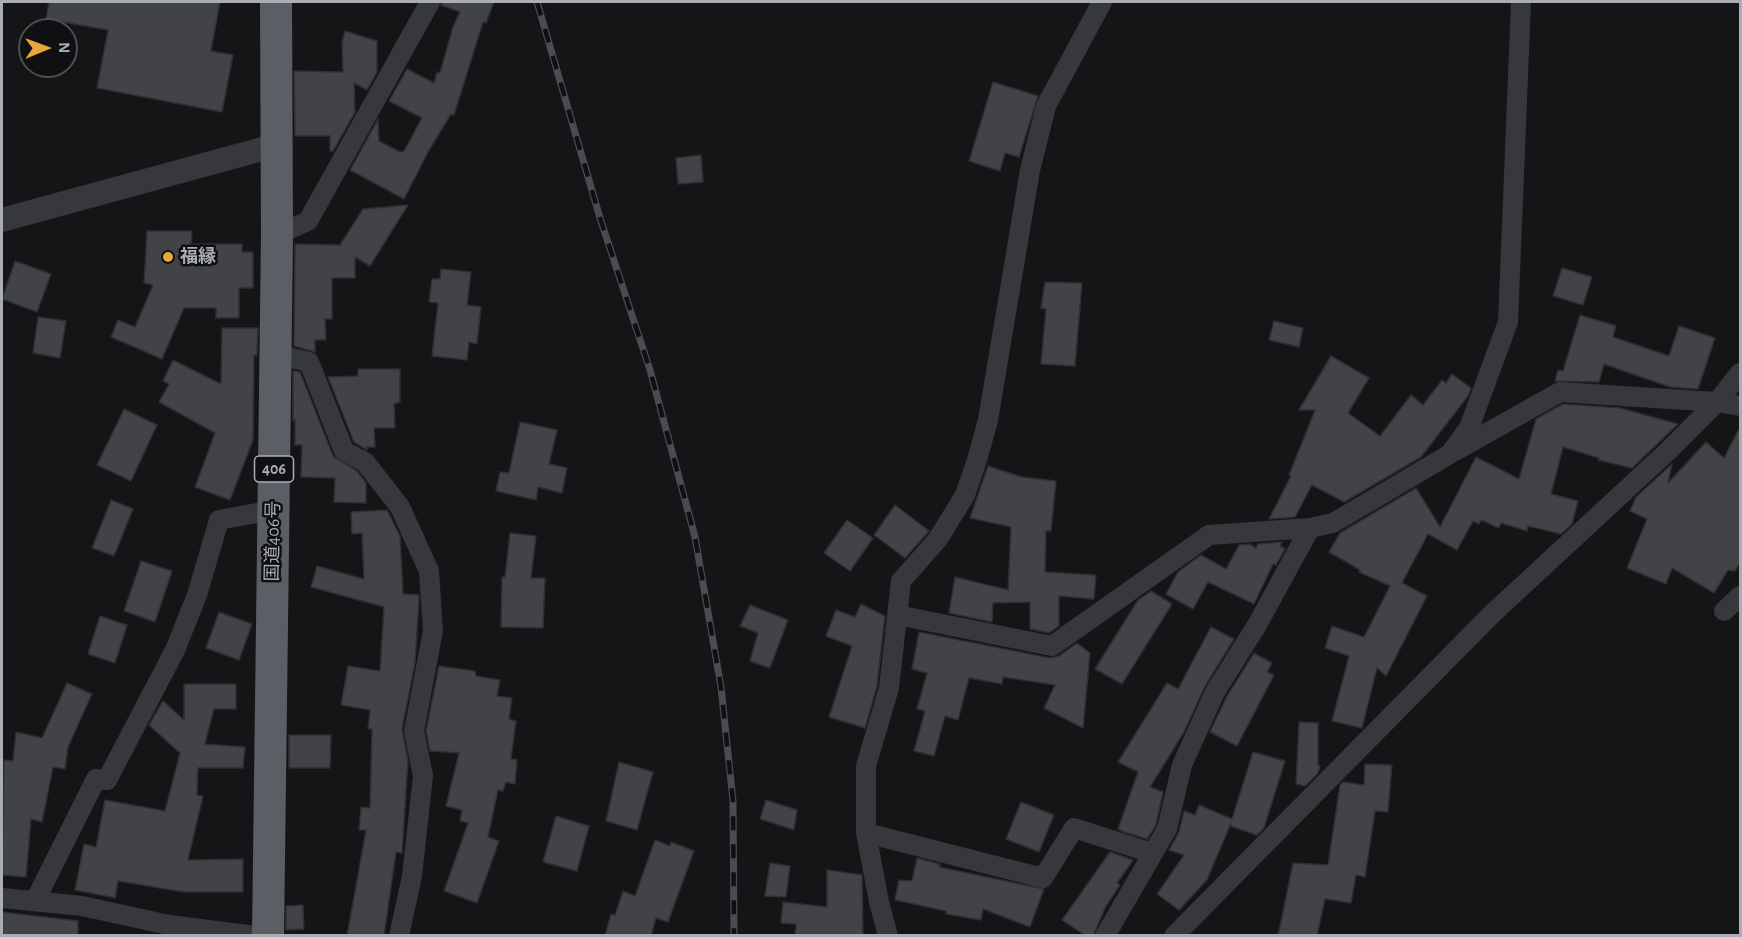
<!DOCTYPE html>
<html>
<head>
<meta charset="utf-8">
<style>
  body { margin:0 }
  #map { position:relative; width:1742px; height:937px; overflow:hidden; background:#151517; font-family:"Alegreya Sans",sans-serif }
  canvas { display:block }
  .frame { position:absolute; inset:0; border:3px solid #a8adb6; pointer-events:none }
  .north { position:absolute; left:18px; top:18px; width:60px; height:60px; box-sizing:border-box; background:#101012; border:2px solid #4d4f54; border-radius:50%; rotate:89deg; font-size:16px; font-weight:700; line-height:24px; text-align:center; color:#a8adb6 }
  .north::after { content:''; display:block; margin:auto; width:21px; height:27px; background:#e7a83d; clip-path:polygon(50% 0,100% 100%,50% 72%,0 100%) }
</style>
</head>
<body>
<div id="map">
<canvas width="1742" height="937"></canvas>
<div class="frame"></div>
<div class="north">N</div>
</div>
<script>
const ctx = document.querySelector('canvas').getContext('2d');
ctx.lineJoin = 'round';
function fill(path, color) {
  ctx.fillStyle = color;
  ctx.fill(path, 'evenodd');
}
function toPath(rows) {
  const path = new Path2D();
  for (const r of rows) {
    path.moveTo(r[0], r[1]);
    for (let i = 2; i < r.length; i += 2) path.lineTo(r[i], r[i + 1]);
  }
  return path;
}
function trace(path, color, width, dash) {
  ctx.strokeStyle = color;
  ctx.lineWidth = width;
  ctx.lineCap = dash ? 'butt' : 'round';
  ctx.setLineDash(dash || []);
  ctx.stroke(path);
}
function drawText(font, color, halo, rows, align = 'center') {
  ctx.font = font + ' "Alegreya Sans","Noto Sans JP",sans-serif';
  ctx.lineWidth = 5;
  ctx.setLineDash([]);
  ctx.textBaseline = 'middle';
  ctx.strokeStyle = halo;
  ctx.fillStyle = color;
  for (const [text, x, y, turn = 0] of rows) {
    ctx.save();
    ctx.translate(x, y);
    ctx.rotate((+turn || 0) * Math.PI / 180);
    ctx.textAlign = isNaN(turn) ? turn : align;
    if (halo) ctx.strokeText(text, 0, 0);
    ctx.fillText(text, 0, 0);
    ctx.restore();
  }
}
const building = toPath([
  [49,2,220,2,211,51,233,55,222,112,97,88,108,30,46,19,49,2],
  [442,2,494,2,486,23,483,22,454,115,451,114,428,152,404,199,350,170,378,119,379,141,400,152,404,151,422,118,389,101,407,69,434,83,437,72,440,73,453,27,460,12,441,5,442,2],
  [345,31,377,41,377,72,367,90,354,83,355,112,333,151,330,151,330,136,295,136,294,71,343,72,342,42,345,31],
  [993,82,1038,96,1019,157,1005,153,1000,171,969,161,993,82],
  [701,155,703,182,678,184,676,158,701,155],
  [408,205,370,266,355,257,355,278,332,278,332,319,325,319,326,340,315,340,315,352,294,346,295,244,340,245,363,209,408,205],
  [147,231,192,231,191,244,242,244,242,252,253,252,253,288,239,288,239,318,216,318,216,308,184,308,162,359,111,337,118,320,135,327,153,285,144,283,147,231],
  [15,261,51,274,37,312,2,299,15,261],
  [1562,268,1592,277,1583,305,1553,296,1562,268],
  [441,269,471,272,467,305,481,307,477,344,469,342,467,360,432,356,438,303,429,302,432,279,440,279,441,269],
  [1045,282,1082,283,1075,366,1041,364,1046,309,1041,308,1045,282],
  [1580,315,1616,326,1613,337,1669,356,1679,326,1715,338,1698,389,1670,387,1604,364,1599,382,1555,381,1558,370,1563,371,1580,315],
  [38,317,66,321,60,358,33,353,38,317],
  [1274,321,1303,328,1299,347,1269,340,1274,321],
  [222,328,258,328,257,355,254,355,253,440,230,500,195,487,215,433,159,402,169,384,163,381,173,360,221,384,222,328],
  [1331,356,1369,378,1348,413,1380,436,1411,395,1423,405,1442,380,1446,383,1452,374,1471,388,1468,396,1421,457,1344,502,1312,485,1295,517,1269,519,1291,476,1289,475,1315,410,1299,410,1331,356],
  [358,369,400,369,400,402,394,404,395,428,374,428,375,447,367,447,367,450,354,442,328,377,358,376,358,369],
  [293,371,300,372,333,456,357,471,366,483,366,503,334,502,335,478,301,477,302,445,295,445,295,420,293,421,293,371],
  [1563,404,1620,408,1678,424,1632,468,1598,460,1599,458,1563,447,1551,494,1578,501,1572,524,1561,534,1528,526,1527,531,1501,523,1499,528,1481,520,1479,524,1473,521,1457,550,1428,534,1402,583,1427,596,1386,676,1377,668,1362,728,1332,721,1349,656,1325,648,1332,626,1364,637,1390,586,1359,572,1360,570,1329,552,1340,533,1416,488,1440,527,1476,457,1519,479,1536,419,1563,404],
  [124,409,157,425,131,481,97,465,124,409],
  [520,422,557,430,549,464,567,468,562,493,538,487,536,500,496,491,500,472,509,473,520,422],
  [1740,427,1740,562,1735,571,1728,570,1714,593,1672,568,1666,584,1627,568,1647,519,1630,511,1636,497,1672,464,1668,483,1706,442,1724,458,1740,427],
  [988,466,1022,477,1056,481,1051,531,1046,531,1045,572,1096,575,1094,599,1059,596,1059,626,1049,633,1030,629,1030,602,993,603,992,622,949,613,955,577,1008,590,1011,527,970,518,988,466],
  [111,500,133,509,114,556,92,548,111,500],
  [895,505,929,531,905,558,874,535,895,505],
  [387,510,400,536,403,594,419,595,419,600,415,663,402,729,408,760,402,853,396,852,384,936,347,936,366,830,359,830,361,807,370,808,372,729,368,729,370,710,341,705,348,666,380,671,384,607,311,587,317,566,364,579,362,533,352,534,351,512,387,510],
  [847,520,873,538,850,571,824,553,847,520],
  [510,533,536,536,531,578,545,578,543,628,501,627,502,577,505,577,510,533],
  [1282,542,1280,546,1285,549,1276,565,1273,564,1254,604,1208,582,1193,609,1166,594,1178,572,1201,555,1226,569,1239,545,1249,544,1256,548,1258,544,1282,542],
  [141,561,172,571,155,622,124,611,141,561],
  [1151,591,1172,604,1122,684,1095,669,1138,600,1151,591],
  [861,604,885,616,877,686,865,728,829,717,852,646,826,636,836,610,855,617,861,604],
  [750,605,788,620,770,668,750,661,758,633,740,626,750,605],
  [219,612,252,624,239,660,206,648,219,612],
  [100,616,127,625,115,663,88,654,100,616],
  [1211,627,1234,639,1205,686,1184,732,1150,787,1163,792,1156,825,1147,839,1124,832,1118,829,1138,772,1118,762,1167,683,1178,689,1211,627],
  [919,632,1050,658,1059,656,1077,643,1090,653,1083,728,1044,708,1055,685,1003,677,1002,684,969,678,958,720,945,716,934,756,914,751,925,711,917,709,927,673,912,669,919,632],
  [1254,653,1272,663,1267,672,1274,675,1237,746,1210,732,1226,698,1254,653],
  [439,666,475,671,476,676,500,680,497,696,512,698,509,719,516,721,511,759,517,760,515,784,506,782,503,791,498,790,488,837,499,841,477,903,444,891,468,823,460,821,462,810,446,806,459,753,430,751,426,731,439,666],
  [67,683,92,694,68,747,65,769,53,767,42,822,31,819,26,877,2,875,4,760,13,761,16,732,42,738,67,683],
  [184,684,236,684,236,709,214,709,205,744,245,747,243,768,198,768,197,795,203,796,188,860,243,859,243,892,184,892,118,881,115,898,75,890,84,844,96,847,105,800,165,811,180,753,149,725,163,701,184,720,184,684],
  [1299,722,1318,723,1318,765,1320,766,1318,773,1305,786,1296,784,1299,722],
  [289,735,331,735,330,768,289,768,289,735],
  [1253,752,1285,761,1264,828,1257,835,1230,826,1231,823,1207,880,1179,910,1157,894,1184,855,1169,850,1179,832,1184,811,1195,815,1199,805,1232,819,1253,752],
  [619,762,653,772,637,830,606,821,619,762],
  [1365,764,1392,765,1388,812,1375,811,1365,877,1356,875,1351,903,1325,899,1317,936,1278,936,1293,863,1328,865,1340,785,1343,782,1364,785,1365,764],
  [766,800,797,810,794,830,760,819,766,800],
  [1021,802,1054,815,1039,852,1006,839,1021,802],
  [556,816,589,826,577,871,543,862,556,816],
  [655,840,670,846,671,842,694,851,668,922,656,918,651,936,605,936,611,914,615,915,623,891,635,896,655,840],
  [1110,852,1133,860,1117,883,1120,885,1106,906,1093,936,1086,936,1062,920,1110,852],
  [917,858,940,864,939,867,1044,889,1030,927,983,909,981,920,946,914,946,911,895,900,899,880,912,881,917,858],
  [770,863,790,866,786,897,765,896,770,863],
  [827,870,862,875,863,936,795,936,796,924,781,923,783,902,827,907,827,870],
  [303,905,304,929,286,930,286,906,303,905],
  [2,912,78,921,78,936,2,936,2,912]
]);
const minor = toPath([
  [277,235,308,221,430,2],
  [275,354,309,362,344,451,365,462,400,507,429,571,433,631,414,731,423,776,412,876,399,936],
  [1455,451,1560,392,1717,402,1740,406],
  [1724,611,1740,596],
  [897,615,1052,646,1209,535,1310,528],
  [866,833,1043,878,1074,828,1152,853],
  [2,898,82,906,169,925,256,936],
  [35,901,96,779,107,780,175,650,197,595,219,520,273,510],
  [888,936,879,902,866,833,866,766,889,688,901,581,938,539,965,495,977,460,988,420,1030,170,1046,106,1102,2],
  [1105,936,1167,829,1182,765,1215,692,1257,625,1310,528,1333,523,1450,454,1469,428,1508,322,1521,2],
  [1174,936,1492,614,1668,451,1717,402,1740,373]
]);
const tertiary = toPath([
  [2,220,277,145]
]);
const trunk = toPath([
  [268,936,277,235,276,2]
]);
const rail = toPath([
  [537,2,600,218,650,370,695,537,721,687,733,801,734,936]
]);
const markers = [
  [168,257,6,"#e7a83d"]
];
const shields = [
  [274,469,39]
];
const shieldNames = [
  ["406",274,469]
];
const poiNames = [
  ["福縁",180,257]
];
const streetNames = [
  ["国道406号",273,541,-89]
];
fill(building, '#424347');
trace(building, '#2f2f33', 1.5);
trace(minor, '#37383c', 20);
trace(tertiary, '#37383c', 24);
trace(trunk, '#5b5e64', 32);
trace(rail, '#4a4c51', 7);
trace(rail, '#101012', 4.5, [14]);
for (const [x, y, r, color] of markers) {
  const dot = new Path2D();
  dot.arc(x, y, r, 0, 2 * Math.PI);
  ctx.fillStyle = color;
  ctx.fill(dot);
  trace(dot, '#101012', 2);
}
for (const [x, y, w] of shields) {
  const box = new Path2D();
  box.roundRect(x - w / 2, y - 13, w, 26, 4.5);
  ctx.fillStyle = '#101012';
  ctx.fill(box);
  trace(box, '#a8adb6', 1.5);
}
drawText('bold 16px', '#a8adb6', null, shieldNames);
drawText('bold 18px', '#a8adb6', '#101012', poiNames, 'left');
drawText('18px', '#a8adb6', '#101012', streetNames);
</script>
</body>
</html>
